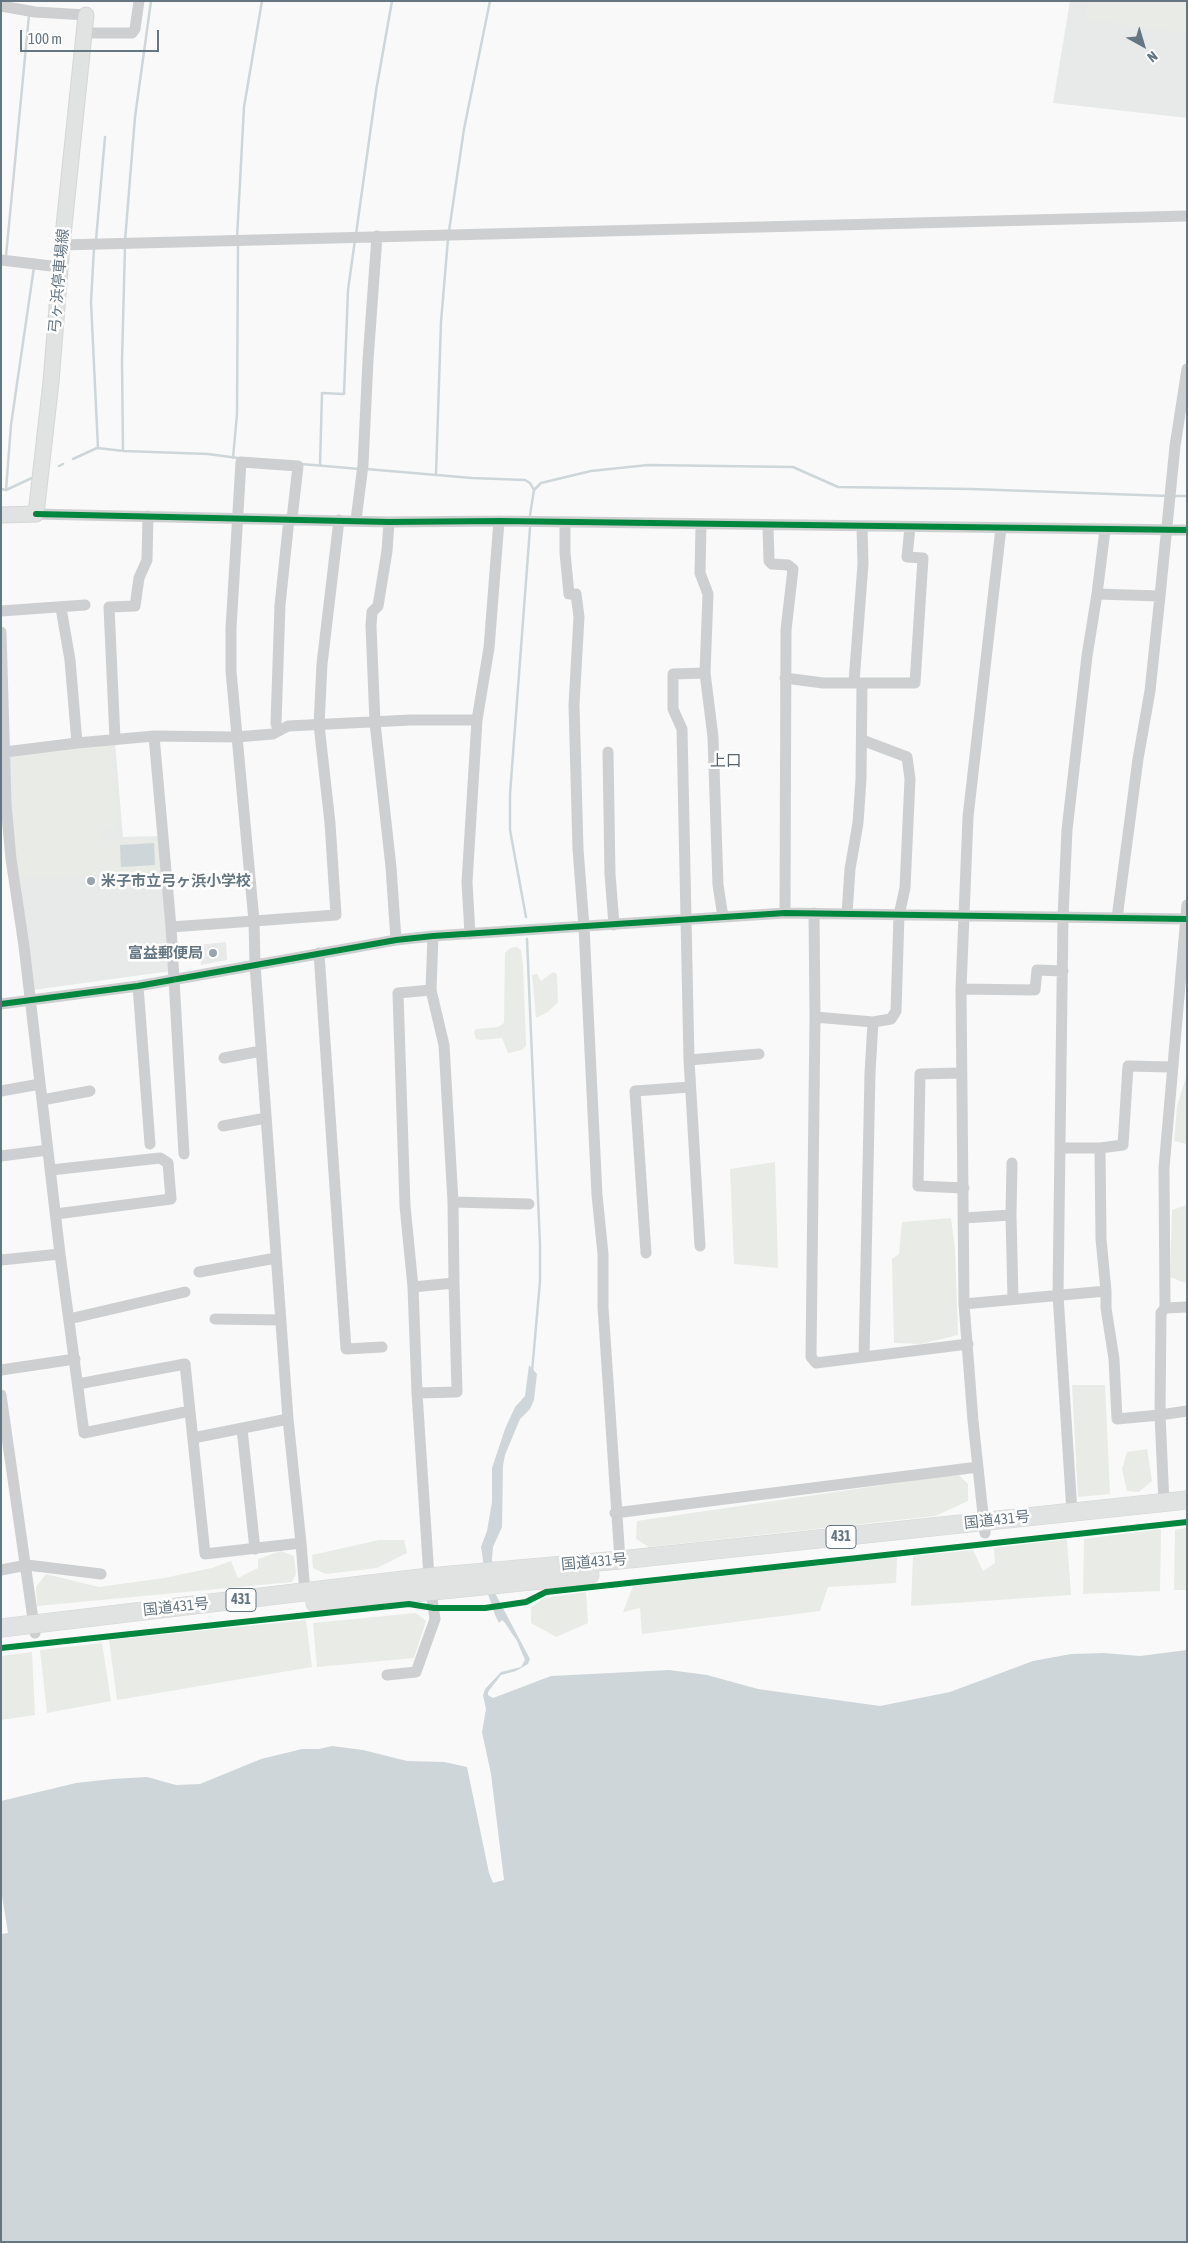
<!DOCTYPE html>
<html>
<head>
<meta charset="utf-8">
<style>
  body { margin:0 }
  #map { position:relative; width:1188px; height:2243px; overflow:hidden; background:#f9f9f9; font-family:"Asap Condensed",sans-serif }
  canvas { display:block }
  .frame { position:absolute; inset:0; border:2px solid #657683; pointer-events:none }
  .north { position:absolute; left:1118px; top:20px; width:50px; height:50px; -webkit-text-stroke:4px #fff; paint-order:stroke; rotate:141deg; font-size:14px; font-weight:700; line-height:20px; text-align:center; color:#657683 }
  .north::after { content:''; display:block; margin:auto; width:18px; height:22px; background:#657683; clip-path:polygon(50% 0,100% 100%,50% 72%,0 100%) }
  .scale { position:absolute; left:20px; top:30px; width:139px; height:22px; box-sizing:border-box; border:2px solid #657683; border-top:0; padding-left:6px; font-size:15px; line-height:18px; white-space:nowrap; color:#657683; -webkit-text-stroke:4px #fff; paint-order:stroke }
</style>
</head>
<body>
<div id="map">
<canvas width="1188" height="2243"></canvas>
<div class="frame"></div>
<div class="north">N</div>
<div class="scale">100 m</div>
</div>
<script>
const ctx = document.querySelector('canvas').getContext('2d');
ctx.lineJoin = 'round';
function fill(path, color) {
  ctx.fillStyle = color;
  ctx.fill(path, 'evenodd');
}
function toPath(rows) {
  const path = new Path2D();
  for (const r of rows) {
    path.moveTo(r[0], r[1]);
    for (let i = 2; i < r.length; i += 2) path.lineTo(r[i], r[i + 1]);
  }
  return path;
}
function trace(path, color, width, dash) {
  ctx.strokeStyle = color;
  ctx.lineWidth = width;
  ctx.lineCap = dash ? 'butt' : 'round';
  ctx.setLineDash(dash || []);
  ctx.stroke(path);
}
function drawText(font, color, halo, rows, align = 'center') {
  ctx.font = font + ' "Asap Condensed","Noto Sans JP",sans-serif';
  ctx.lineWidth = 5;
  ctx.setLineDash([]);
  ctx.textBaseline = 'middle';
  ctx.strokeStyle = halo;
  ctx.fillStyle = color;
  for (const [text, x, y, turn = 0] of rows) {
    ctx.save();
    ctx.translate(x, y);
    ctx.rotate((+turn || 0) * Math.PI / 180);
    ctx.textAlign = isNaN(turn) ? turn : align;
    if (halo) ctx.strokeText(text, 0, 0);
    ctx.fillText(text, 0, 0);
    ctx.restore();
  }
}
const built = toPath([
  [1070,1,1187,1,1187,118,1053,103],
  [115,742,123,837,161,836,171,971,33,990,14,857,8,760,15,752],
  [226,942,227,960,201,965,198,945]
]);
const green = toPath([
  [1088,1,1187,1,1187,34,1085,19],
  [113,744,116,829,99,832,99,841,158,839,160,872,100,877,99,875,20,878,13,838,10,761,16,753],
  [517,947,521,950,523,965,526,1042,526,1046,522,1050,508,1053,502,1038,481,1040,476,1039,474,1032,476,1029,498,1027,504,1023,505,953,510,948],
  [553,972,557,974,558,1002,548,1012,536,1018,532,975,537,974,541,981],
  [1187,1074,1187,1144,1174,1141,1177,1106],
  [775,1162,778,1268,734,1264,730,1169],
  [1187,1205,1187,1272,1185,1283,1170,1277,1172,1210],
  [951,1218,955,1249,958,1335,921,1344,894,1343,892,1259,899,1254,902,1222],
  [1072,1385,1105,1385,1110,1494,1078,1497],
  [1147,1449,1152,1481,1139,1492,1127,1491,1122,1469,1127,1452],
  [958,1474,968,1484,968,1501,935,1516,649,1547,636,1539,637,1521],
  [1187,1528,1187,1590,1174,1590,1175,1530],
  [1161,1529,1160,1591,1083,1594,1084,1539],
  [1067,1539,1071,1595,911,1606,913,1556,973,1550,983,1571,995,1563,994,1548],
  [379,1540,404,1540,407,1553,377,1568,326,1574,313,1568,312,1555],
  [281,1551,294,1556,296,1574,292,1582,37,1606,36,1587,46,1574,99,1587,164,1578,212,1568,231,1561,238,1578,258,1568,258,1559],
  [897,1557,896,1583,828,1587,820,1611,642,1634,640,1608,623,1612,633,1586],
  [586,1592,588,1623,556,1637,531,1623,531,1607,544,1598],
  [416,1613,426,1621,414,1658,317,1667,313,1623],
  [306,1620,312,1667,117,1700,109,1640],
  [102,1643,111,1701,47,1713,40,1650],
  [32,1652,35,1715,1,1720,1,1656]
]);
const water = toPath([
  [154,843,155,865,121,867,120,845],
  [529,1365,537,1374,534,1400,530,1409,520,1419,505,1455,503,1466,502,1527,493,1547,492,1559,496,1595,530,1659,528,1664,516,1671,501,1675,488,1692,488,1695,493,1698,551,1676,669,1670,707,1675,758,1689,880,1706,950,1692,1033,1661,1071,1654,1104,1653,1140,1656,1187,1650,1187,2242,1,2242,1,1934,8,1933,1,1890,1,1801,76,1783,112,1779,147,1777,176,1785,200,1784,261,1759,302,1749,319,1749,332,1746,363,1750,407,1761,444,1762,467,1767,489,1873,493,1883,504,1880,491,1774,482,1732,486,1709,483,1695,485,1689,501,1672,521,1667,525,1660,517,1641,505,1623,502,1620,499,1623,495,1615,488,1594,481,1547,487,1531,492,1502,492,1468,505,1429,515,1407,525,1396]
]);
const stream = toPath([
  [449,231,464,129,490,1],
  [356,234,376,91,392,1],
  [237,238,244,107,262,1],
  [96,240,105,137],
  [125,241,135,117,151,1],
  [94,248,91,302,98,448],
  [6,256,29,15],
  [123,451,122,361,125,246],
  [233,458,237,414,238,244],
  [73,459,97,448,124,451,208,454,238,458],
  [301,464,360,469],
  [320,465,322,393,344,394,348,290,355,240],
  [59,466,63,464],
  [366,469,472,478,525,480,530,483,534,490],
  [436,474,441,322,448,239],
  [1,489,6,490,34,477],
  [6,490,11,425,34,267],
  [1173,496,1187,496],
  [530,515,534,490,541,483,591,471,648,465,793,467,838,487,971,489,1168,496],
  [526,917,510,830,510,794,530,528],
  [527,939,540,1245,540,1281,532,1372]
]);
const minor = toPath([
  [1,6,35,12,86,15],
  [84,33,132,33,135,29,139,1],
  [62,245,1187,216],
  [1,260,60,267],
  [36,514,389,522,499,521,1187,530],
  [292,519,298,466,241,462,231,628,231,671,254,921,336,915,330,823,319,725,322,664,339,520],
  [356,520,363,465,368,360,377,236],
  [389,522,387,551,378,606,372,612,371,626,375,723,391,867,396,940],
  [565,523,565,553,569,594,576,594,579,617,574,705,578,849,584,927,597,1195,603,1254,603,1307,620,1560],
  [768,526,769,561,772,564,788,565,793,569,786,630,785,913],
  [1105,530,1097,594,1160,596,1175,446,1187,369],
  [61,608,70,660,77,743],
  [1,611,85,605],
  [1,632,6,804,11,859,24,946,60,1254,84,1433,190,1411],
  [705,673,713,737,718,885,723,917],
  [785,678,823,683,862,683,861,779,858,823,850,869,847,914],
  [854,682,863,564,862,526],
  [862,683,915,683,923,558,907,557,910,527],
  [477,720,489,648,499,521],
  [278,731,276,723,280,605,289,519],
  [154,736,171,927,254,921,255,964,288,1419],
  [115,739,109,607,135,606,139,578,147,560,148,516],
  [5,752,77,743,154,736,236,737,273,734,288,726,411,720,477,720,467,882,470,934],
  [608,752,610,874,614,925],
  [1187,905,1164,1168,1165,1308,1187,1307],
  [814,913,815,1017,811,1357,816,1363,968,1344],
  [1117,918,1138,759,1150,691,1160,596],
  [171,927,184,1154],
  [319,953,346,1349,382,1347],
  [138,986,150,1144],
  [961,989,1035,990,1037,970,1063,971],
  [1,1004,138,986,396,940,433,936,785,913,1187,919],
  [815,1017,873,1022,891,1019,896,1011,899,915,905,888,910,779,907,757,862,740],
  [224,1058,261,1051],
  [689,1060,759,1054],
  [961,1073,920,1074,918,1186,964,1188],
  [1,1091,40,1084],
  [42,1100,90,1091],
  [223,1126,266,1118],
  [1060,1148,1100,1148],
  [1,1156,48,1150],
  [51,1170,160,1158,168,1163,171,1199,56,1214],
  [453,1202,529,1204],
  [1011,1215,1012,1163],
  [964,1218,1011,1215,1013,1299],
  [700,1246,689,1060,682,729,673,709,673,674,705,673,708,594,700,573,701,525],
  [646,1253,635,1091,690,1087],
  [1,1260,60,1254],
  [199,1272,276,1258],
  [413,1287,454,1283,453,1202,444,1045,431,990],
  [1106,1291,1106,1308,1114,1359,1117,1419,1160,1415,1164,1503],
  [964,1304,1106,1291,1101,1239,1100,1148,1123,1145,1128,1066,1171,1067],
  [1165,1308,1161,1313,1160,1415,1187,1411],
  [69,1319,185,1292],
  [215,1319,280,1320],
  [864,1357,870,1073,873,1022],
  [1,1370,75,1359],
  [78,1384,185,1364,205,1554,301,1543,305,1593],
  [417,1393,457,1392,454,1283],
  [1,1395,35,1633],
  [242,1429,255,1549],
  [193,1438,288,1419,301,1543],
  [1072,1512,1058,1295,1063,917,1067,830,1087,656,1097,594],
  [615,1513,978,1467],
  [985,1533,973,1421,964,1304,961,989,968,817,1001,528],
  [1,1570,27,1565,101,1574],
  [387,1675,416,1672,435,1619,429,1577,417,1393,413,1287,405,1206,398,993,431,990,433,936]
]);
const major = toPath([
  [1,515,36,514,51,382,62,245,86,15]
]);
const highway = toPath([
  [315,1603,590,1575],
  [1,1628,429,1577,620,1560,1187,1500]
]);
const cycleway = toPath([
  [36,514,389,522,499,521,1187,530],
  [1,1004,138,986,396,940,433,936,785,913,1187,919],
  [1,1648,409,1604,434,1608,485,1608,526,1602,546,1592,1187,1522]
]);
const markers = [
  [91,881,5,"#99a4ac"],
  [213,953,5,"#99a4ac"]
];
const shields = [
  [841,1537,30],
  [241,1600,30]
];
const shieldNames = [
  ["431",841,1537],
  ["431",241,1600]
];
const streetNames = [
  ["弓ヶ浜停車場線",59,281,-85],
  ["国道431号",997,1520,-6],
  ["国道431号",594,1562,-5],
  ["国道431号",176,1607,-6]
];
const poiNames = [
  ["米子市立弓ヶ浜小学校",101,881],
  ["富益郵便局",203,953,"right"]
];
const neighbourhoodNames = [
  ["上口",726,761]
];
fill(built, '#e8e9e9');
fill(green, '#e8ebe6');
fill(water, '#ced6d9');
trace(stream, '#ced6d9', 2.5);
trace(major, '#d5d6d7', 17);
trace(highway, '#d5d6d6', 19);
trace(minor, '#cecfd0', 11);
trace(major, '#e1e2e2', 15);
trace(highway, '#e1e2e2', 18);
trace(cycleway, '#00873e', 6);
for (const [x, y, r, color] of markers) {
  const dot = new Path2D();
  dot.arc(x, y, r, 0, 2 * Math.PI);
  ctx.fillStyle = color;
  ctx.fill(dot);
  trace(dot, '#fff', 2);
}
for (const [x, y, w] of shields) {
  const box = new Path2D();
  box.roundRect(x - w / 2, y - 11.5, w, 23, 4);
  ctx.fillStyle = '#fff';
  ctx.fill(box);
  trace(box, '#657683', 1);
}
drawText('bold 14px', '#657683', null, shieldNames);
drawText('15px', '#657683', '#fff', streetNames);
drawText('bold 15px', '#657683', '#fff', poiNames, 'left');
drawText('16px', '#57646e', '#fff', neighbourhoodNames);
</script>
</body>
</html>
